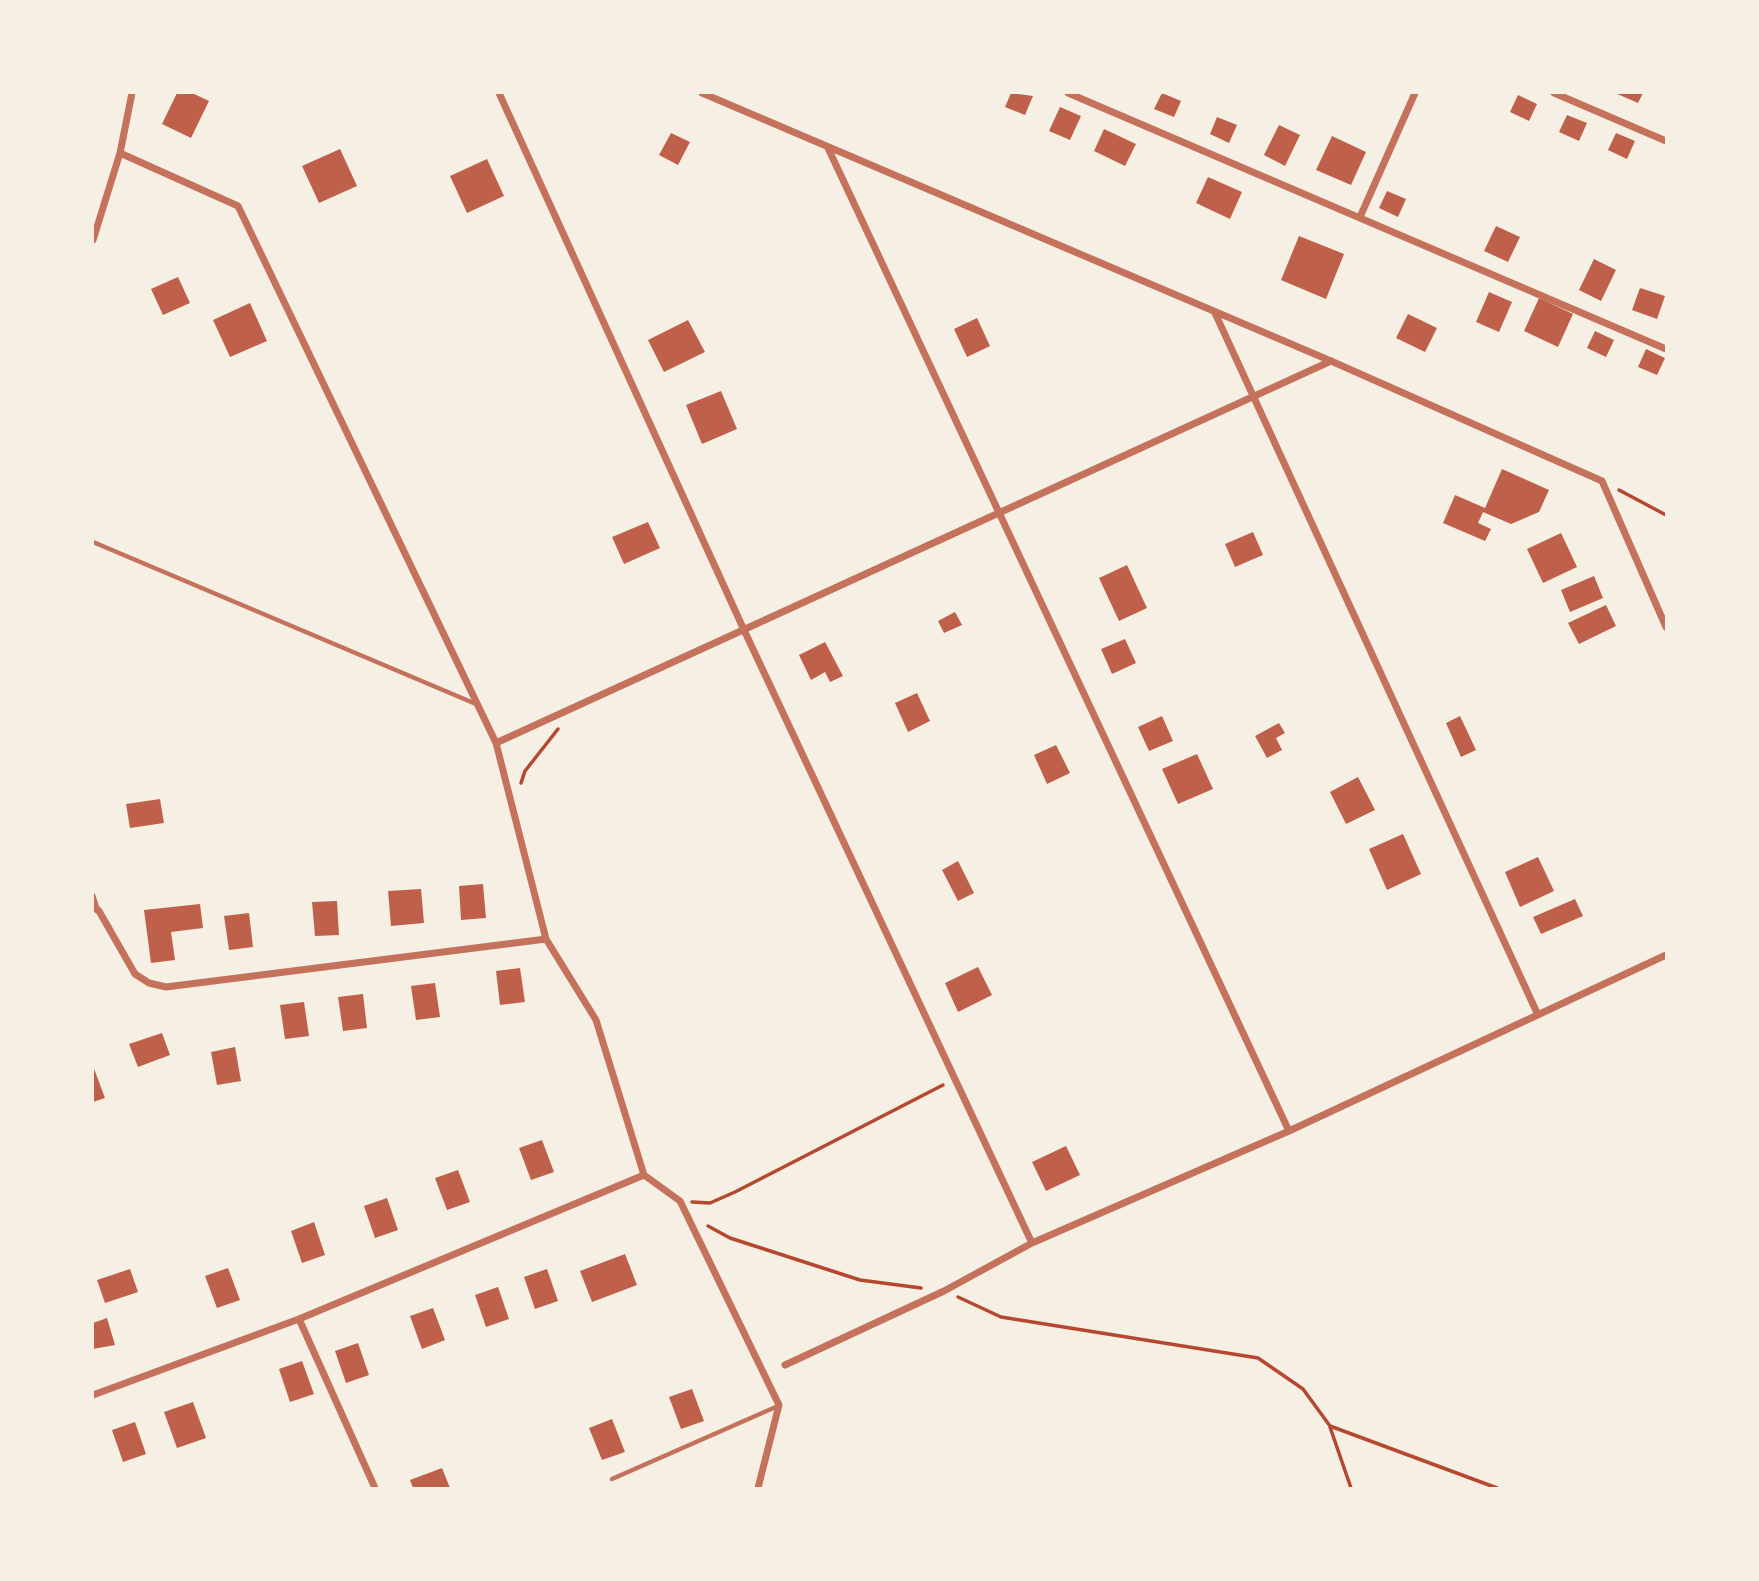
<!DOCTYPE html>
<html>
<head>
<meta charset="utf-8">
<style>
  body { margin:0 }
  #map { position:relative; width:1759px; height:1581px; overflow:hidden; background:#f6efe4; font-family:Raleway,sans-serif }
  canvas { display:block }
  .frame { position:absolute; inset:0; border:94px solid #f6efe4; pointer-events:none }
</style>
</head>
<body>
<div id="map">
<canvas width="1759" height="1581"></canvas>
<div class="frame"></div>
</div>
<script>
const ctx = document.querySelector('canvas').getContext('2d');
ctx.lineJoin = 'round';
function fill(path, color) {
  ctx.fillStyle = color;
  ctx.fill(path, 'evenodd');
}
function toPath(rows) {
  const path = new Path2D();
  for (const r of rows) {
    path.moveTo(r[0], r[1]);
    for (let i = 2; i < r.length; i += 2) path.lineTo(r[i], r[i + 1]);
  }
  return path;
}
function trace(path, color, width, dash) {
  ctx.strokeStyle = color;
  ctx.lineWidth = width;
  ctx.lineCap = dash ? 'butt' : 'round';
  ctx.setLineDash(dash || []);
  ctx.stroke(path);
}
const building = toPath([
  [177,93,192,93,209,101,191,138,162,124],
  [1011,93,1033,96,1025,115,1005,107],
  [1162,93,1181,101,1174,117,1154,109],
  [1615,93,1643,93,1638,103],
  [1518,95,1537,104,1529,121,1510,112],
  [1060,107,1081,116,1070,140,1049,131],
  [1567,115,1587,123,1579,141,1559,132],
  [1217,117,1237,125,1229,143,1210,134],
  [1279,125,1300,135,1285,166,1264,155],
  [1104,129,1136,144,1125,166,1094,151],
  [671,133,690,142,678,165,659,155],
  [1616,133,1635,141,1627,159,1608,150],
  [1332,136,1366,152,1351,185,1316,170],
  [340,149,357,186,319,203,302,166],
  [487,159,504,196,467,213,450,176],
  [1208,177,1242,192,1230,219,1196,203],
  [1387,191,1406,199,1398,217,1379,208],
  [1496,226,1520,237,1508,262,1484,251],
  [1299,236,1344,254,1326,299,1281,280],
  [1594,259,1616,270,1601,301,1579,290],
  [178,277,190,303,163,315,151,289],
  [1640,288,1665,296,1657,319,1632,310],
  [1489,292,1512,302,1499,332,1476,322],
  [1539,298,1573,314,1558,347,1524,331],
  [250,303,267,341,230,357,213,320],
  [1408,314,1437,328,1425,352,1396,338],
  [977,318,990,346,967,357,954,329],
  [688,320,705,352,664,372,648,340],
  [1595,331,1614,340,1606,357,1587,348],
  [1646,349,1665,358,1657,375,1638,367],
  [721,391,737,429,702,444,686,405],
  [1502,469,1549,490,1539,512,1511,524,1483,512,1478,523,1491,529,1485,541,1443,523,1455,495,1485,508],
  [648,522,660,548,624,564,612,537],
  [1253,532,1263,555,1235,567,1225,544],
  [1561,533,1577,567,1543,583,1527,549],
  [1127,565,1147,608,1119,621,1099,578],
  [1594,576,1603,598,1570,612,1561,590],
  [1606,605,1616,626,1579,644,1568,623],
  [955,612,962,625,944,633,938,621],
  [1125,639,1136,663,1112,674,1101,649],
  [825,642,843,676,830,682,825,672,811,680,799,655],
  [917,693,930,721,908,732,895,703],
  [1162,716,1173,741,1149,751,1138,727],
  [1460,716,1476,750,1461,757,1446,723],
  [1279,723,1285,733,1276,738,1282,750,1267,758,1255,736],
  [1056,745,1070,773,1047,784,1034,755],
  [1197,754,1213,789,1178,804,1162,769],
  [1358,777,1375,810,1346,824,1330,792],
  [160,799,164,823,130,828,126,804],
  [1403,834,1421,874,1387,890,1369,849],
  [1538,857,1554,891,1520,907,1505,872],
  [958,861,974,893,958,901,942,870],
  [483,884,486,918,461,920,459,886],
  [421,889,424,923,391,926,388,891],
  [1575,899,1583,916,1541,934,1533,917],
  [337,901,339,935,315,936,312,902],
  [200,904,203,928,171,932,175,960,151,963,144,910],
  [249,913,253,947,229,950,224,916],
  [978,967,992,995,958,1012,945,983],
  [520,968,525,1002,500,1005,496,971],
  [435,983,440,1017,416,1020,411,986],
  [363,994,367,1028,343,1031,338,997],
  [304,1002,309,1036,285,1039,280,1005],
  [162,1033,170,1055,138,1067,129,1044],
  [235,1047,241,1081,217,1085,211,1052],
  [93,1066,105,1098,93,1102],
  [542,1140,554,1172,531,1180,519,1148],
  [1066,1146,1080,1175,1046,1191,1032,1162],
  [458,1170,470,1202,447,1210,435,1178],
  [387,1198,398,1230,375,1238,364,1206],
  [314,1222,325,1255,302,1263,291,1231],
  [625,1254,637,1285,592,1302,580,1271],
  [228,1268,240,1300,217,1308,205,1276],
  [130,1269,138,1292,105,1303,97,1280],
  [547,1269,558,1301,535,1309,524,1277],
  [498,1287,509,1319,486,1327,475,1295],
  [433,1308,445,1340,422,1349,410,1316],
  [107,1318,115,1345,93,1349,93,1323],
  [358,1343,369,1375,346,1383,335,1351],
  [302,1361,314,1394,290,1402,279,1369],
  [692,1389,704,1421,681,1429,669,1397],
  [193,1402,206,1438,177,1448,164,1412],
  [612,1419,625,1452,602,1460,589,1428],
  [135,1422,146,1454,123,1462,112,1430],
  [442,1468,450,1488,413,1488,410,1480]
]);
const path = toPath([
  [1619,490,1666,515],
  [521,783,525,771,558,729],
  [692,1202,710,1203,735,1192,943,1085],
  [708,1226,730,1238,860,1280,921,1288],
  [958,1297,1001,1317,1258,1358,1303,1389,1330,1426,1497,1488],
  [1330,1427,1351,1488]
]);
const service = toPath([
  [93,542,476,704],
  [93,895,98,910],
  [612,1479,778,1406]
]);
const minor = toPath([
  [499,93,744,630,1032,1243],
  [702,93,1331,361,1602,481,1666,627],
  [1068,93,1666,349],
  [1554,93,1666,141],
  [828,148,1289,1131],
  [120,153,238,206,496,743,546,939,596,1020,644,1175],
  [1360,217,1415,93],
  [93,240,120,153,132,93],
  [1215,313,1538,1015],
  [496,743,1331,361],
  [93,907,99,911,135,974,149,983,166,987,546,939],
  [644,1175,680,1201,779,1405,758,1488],
  [299,1319,375,1488],
  [785,1365,944,1291,1032,1243,1289,1131,1666,955],
  [93,1395,299,1319,644,1175]
]);
fill(building, '#bf614a');
trace(path, '#b5482f', 3.5);
trace(service, '#c5725c', 4.5);
trace(minor, '#c5725c', 7);
</script>
</body>
</html>
